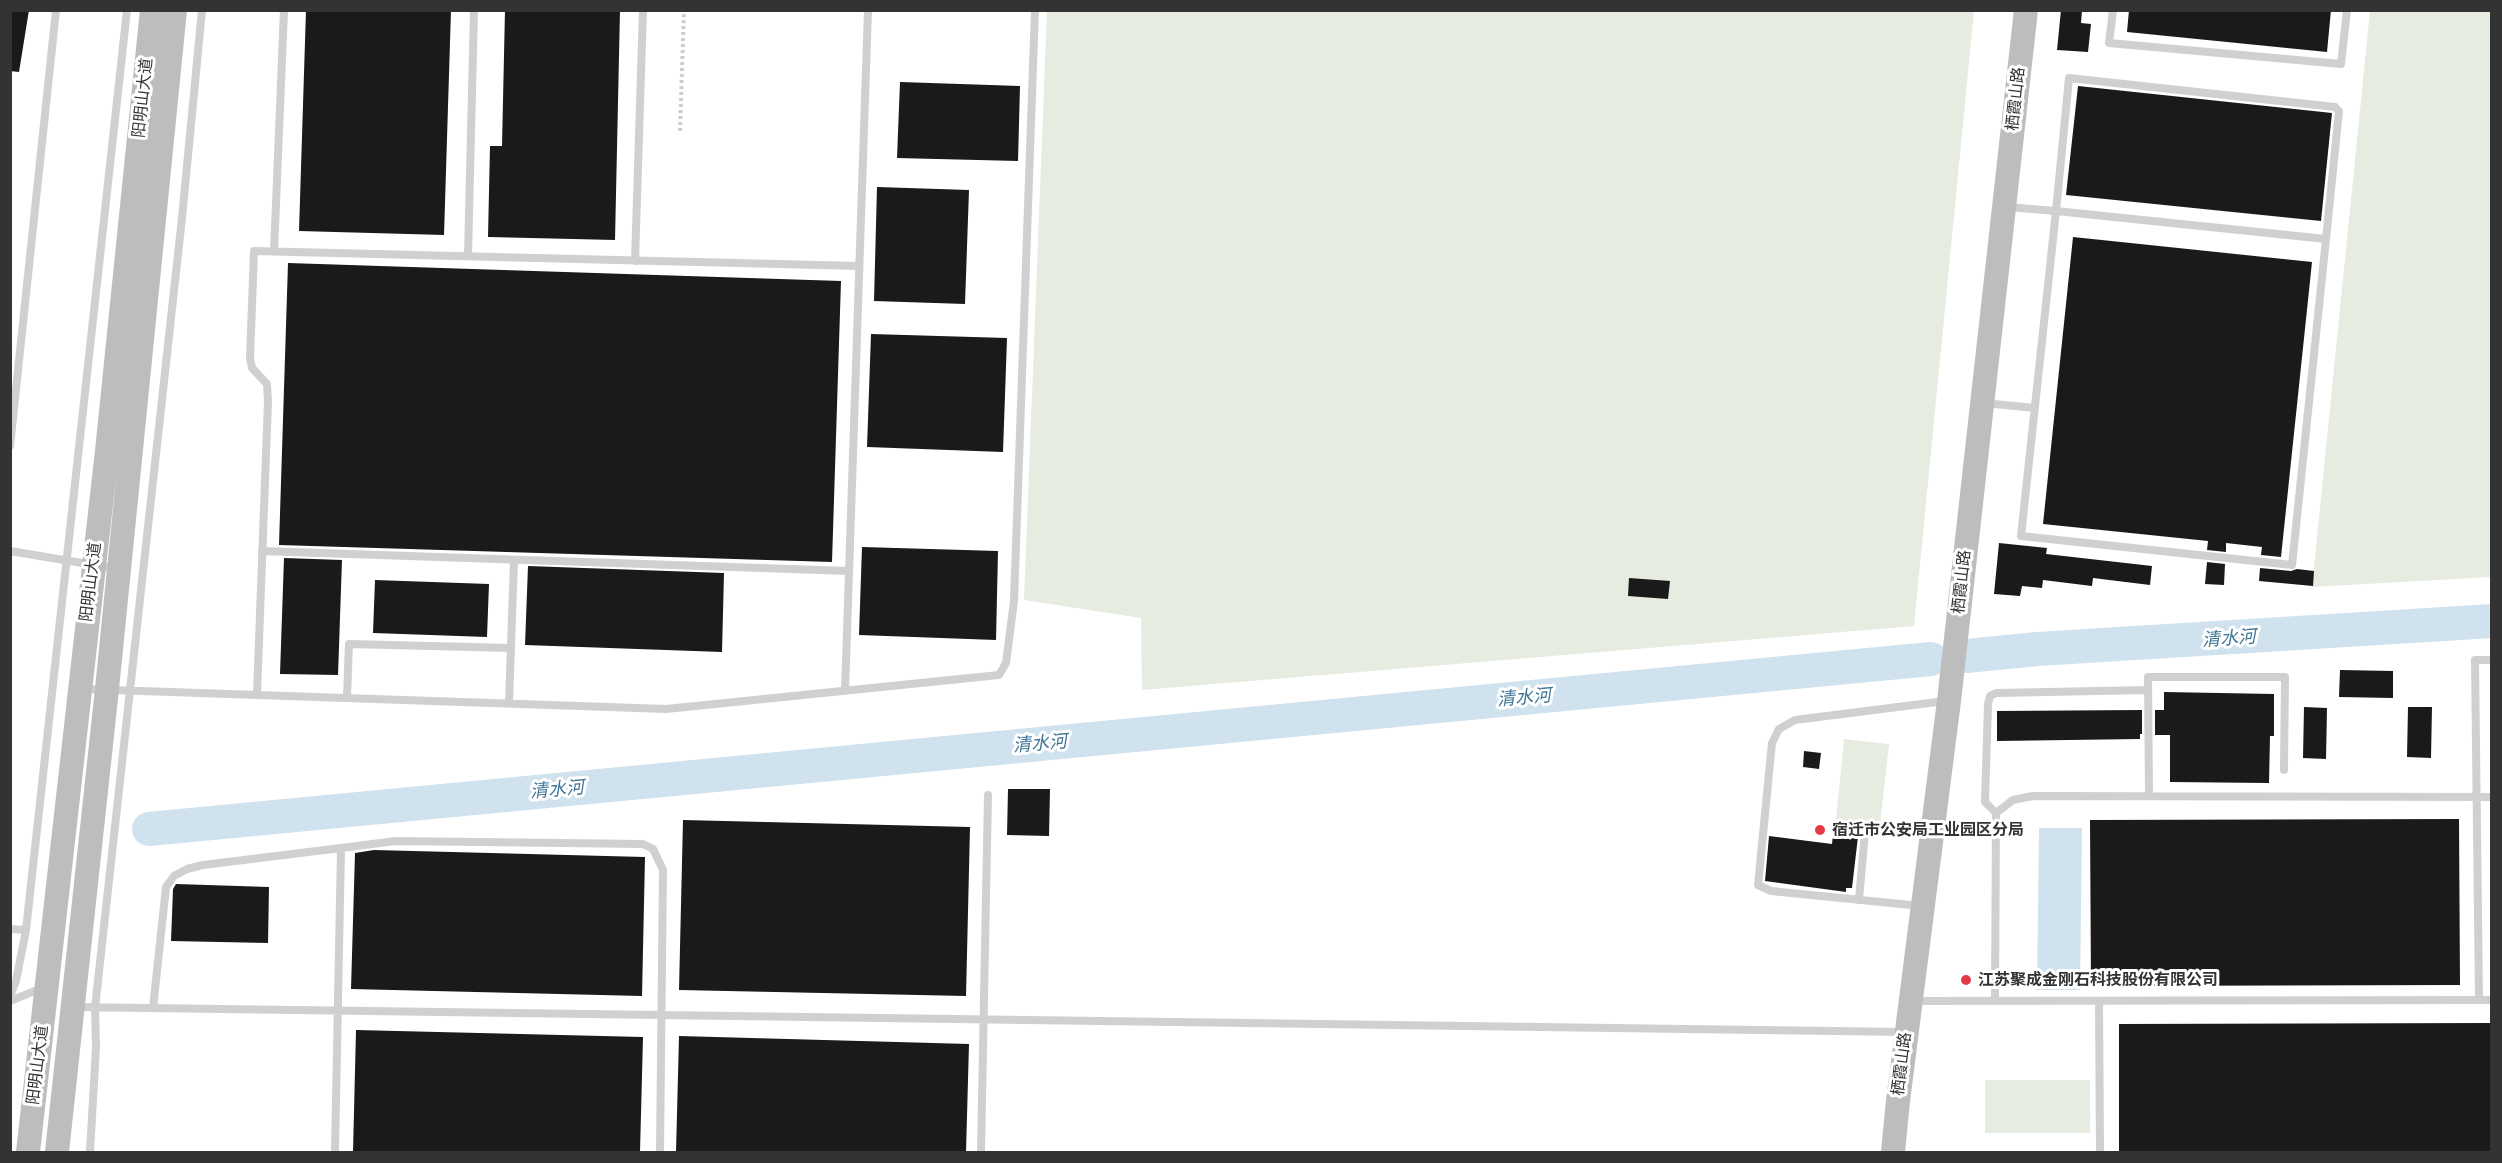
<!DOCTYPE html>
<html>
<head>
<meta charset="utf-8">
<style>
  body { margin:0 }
  #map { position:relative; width:2502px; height:1163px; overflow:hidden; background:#fff; font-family:Figtree,sans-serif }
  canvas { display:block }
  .frame { position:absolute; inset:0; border:12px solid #333; pointer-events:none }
</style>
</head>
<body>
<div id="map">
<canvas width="2502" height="1163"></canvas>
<div class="frame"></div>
</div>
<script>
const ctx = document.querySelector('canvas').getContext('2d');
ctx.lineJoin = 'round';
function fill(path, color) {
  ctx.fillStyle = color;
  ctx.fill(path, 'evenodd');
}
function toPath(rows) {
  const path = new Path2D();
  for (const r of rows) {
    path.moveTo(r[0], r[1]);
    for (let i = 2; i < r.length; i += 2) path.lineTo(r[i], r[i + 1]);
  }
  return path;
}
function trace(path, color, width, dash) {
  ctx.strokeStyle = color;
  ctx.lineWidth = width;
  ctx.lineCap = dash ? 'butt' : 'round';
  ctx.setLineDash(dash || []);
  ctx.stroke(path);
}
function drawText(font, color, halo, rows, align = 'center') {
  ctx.font = font + ' Figtree,"Noto Sans SC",sans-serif';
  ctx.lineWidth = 6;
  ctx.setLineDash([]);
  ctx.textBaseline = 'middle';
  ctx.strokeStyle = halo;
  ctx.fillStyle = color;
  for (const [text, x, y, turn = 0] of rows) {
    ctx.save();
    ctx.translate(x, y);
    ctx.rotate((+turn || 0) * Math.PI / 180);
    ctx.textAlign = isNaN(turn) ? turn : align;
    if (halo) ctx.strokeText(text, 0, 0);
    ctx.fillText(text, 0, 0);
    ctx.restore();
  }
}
const green = toPath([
  [1047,11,1974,11,1914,626,1142,690,1141,618,1024,600],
  [2370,11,2491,11,2491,577,2312,587],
  [1844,739,1889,744,1880,825,1836,820],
  [1985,1080,2090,1080,2090,1133,1985,1133]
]);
const water = toPath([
  [2039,828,2082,828,2080,990,2037,990]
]);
const river = toPath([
  [1966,656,2038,649,2492,621],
  [149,829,1931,659]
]);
const building = toPath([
  [10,10,29,10,19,72,10,71],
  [306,10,451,10,444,235,299,231],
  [505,10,620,10,615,240,488,237,490,146,502,146],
  [2061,10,2082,10,2081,23,2091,24,2088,52,2057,50],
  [2129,10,2331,10,2327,52,2127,32],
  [900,82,1020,86,1018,161,897,158],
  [2078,86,2332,113,2321,221,2066,195],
  [877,187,969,190,965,304,874,301],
  [2073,237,2312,262,2281,557,2261,555,2262,547,2226,543,2226,552,2207,550,2208,541,2043,524],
  [288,263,841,281,832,562,279,545],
  [871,334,1007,338,1003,452,867,447],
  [1999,543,2047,548,2046,554,2152,566,2150,585,2093,578,2092,586,2043,580,2042,588,2022,586,2020,596,1994,594],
  [862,547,998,551,996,640,859,635],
  [284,558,342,560,338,675,280,674],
  [2207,562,2225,564,2224,585,2205,584],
  [528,566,724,573,722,652,525,645],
  [2260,568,2291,571,2297,569,2314,571,2313,586,2259,581],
  [1629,578,1670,581,1668,599,1628,596],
  [375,580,489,584,487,637,373,633],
  [2340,670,2393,671,2393,698,2339,697],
  [2164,692,2274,694,2274,736,2270,736,2269,783,2170,782,2170,735,2155,735,2155,710,2164,710],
  [2304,707,2327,708,2326,759,2303,758],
  [2408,707,2432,707,2431,758,2407,757],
  [2142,710,2142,734,2140,734,2140,739,1997,741,1997,711],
  [1804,751,1821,753,1819,769,1803,767],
  [1008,789,1050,789,1049,836,1007,835],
  [2459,819,2460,985,2091,986,2090,820],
  [683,820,970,827,966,996,679,990],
  [1834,825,1859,828,1852,888,1846,888,1846,892,1765,881,1769,836,1832,844],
  [374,850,645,857,642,996,351,989,355,853],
  [176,884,269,887,268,943,171,941,173,889],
  [2492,1023,2492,1152,2119,1152,2119,1024],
  [356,1030,643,1037,640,1152,353,1152],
  [679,1036,969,1044,966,1152,676,1152]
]);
const path = toPath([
  [680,131,684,10]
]);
const lane = toPath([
  [2113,10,2109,43,2341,64,2347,10],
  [2007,207,2056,211,2326,239,2292,565,2021,536,2056,211,2069,78,2335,107,2339,111,2326,239],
  [274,251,284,10],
  [468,256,474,10],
  [635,261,643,10],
  [1984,403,2035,408],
  [10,446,56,10],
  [10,551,118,569],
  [262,551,849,571],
  [83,689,666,709,999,675,1006,663,1014,601,1035,10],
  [845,691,868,10],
  [257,694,268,401,267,384,252,368,250,358,254,251,859,266],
  [347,697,349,644,511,648],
  [509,703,514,560],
  [2149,796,2148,677,2285,677,2284,770],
  [1996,813,1985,802,1988,704,1990,696,1996,693,2148,690],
  [341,848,396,841,643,844,653,849,663,870,660,1152],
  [1859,900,1865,832],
  [1921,906,1771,891,1758,885,1772,743,1779,729,1795,720,1945,701],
  [10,929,26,930],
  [10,996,16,981,26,930,127,10],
  [2479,1000,2475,660,2492,660],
  [10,1001,42,988],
  [1914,1001,2492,1000],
  [1995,1001,1996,813,2013,800,2033,796,2492,797],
  [2099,1001,2100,1152],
  [74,1007,1906,1032],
  [153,1008,166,887,174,876,187,869,203,865,341,848,335,1152],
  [90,1152,96,1047,95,1008,182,218,202,10],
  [981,1152,988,795]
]);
const secondary = toPath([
  [28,1152,107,451,152,10],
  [57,1152,107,689,175,10],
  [1893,1152,1898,1101,1949,701,2026,10]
]);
const markers = [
  [1820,830,6,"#e63946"],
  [1966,980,6,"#e63946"]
];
const streetNames = [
  ["阳明山大道",143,98,-84],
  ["栖霞山路",2016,99,-84],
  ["阳明山大道",91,582,-83],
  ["栖霞山路",1962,582,-84],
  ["栖霞山路",1902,1064,-83],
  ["阳明山大道",38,1065,-83]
];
const poiNames = [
  ["宿迁市公安局工业园区分局",1832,830],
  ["江苏聚成金刚石科技股份有限公司",1978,980]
];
const waterNames = [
  ["清水河",2229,639,-4],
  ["清水河",1524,698,-5],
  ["清水河",1040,744,-5],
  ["清水河",557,790,-5]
];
fill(green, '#e6ecdf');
fill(water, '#cfe2ee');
trace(river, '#cfe2ee', 34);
fill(building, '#1a1a1a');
trace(path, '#cdcdcd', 4, [3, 3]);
trace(lane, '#d0d0d0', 8);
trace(secondary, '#bdbdbd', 24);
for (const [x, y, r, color] of markers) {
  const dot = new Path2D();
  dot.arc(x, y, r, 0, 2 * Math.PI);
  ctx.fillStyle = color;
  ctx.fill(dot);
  trace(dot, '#fff', 2);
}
drawText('16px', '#333', '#fff', streetNames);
drawText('bold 16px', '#333', '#fff', poiNames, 'left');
drawText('italic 18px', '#3f7597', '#fff', waterNames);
</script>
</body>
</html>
